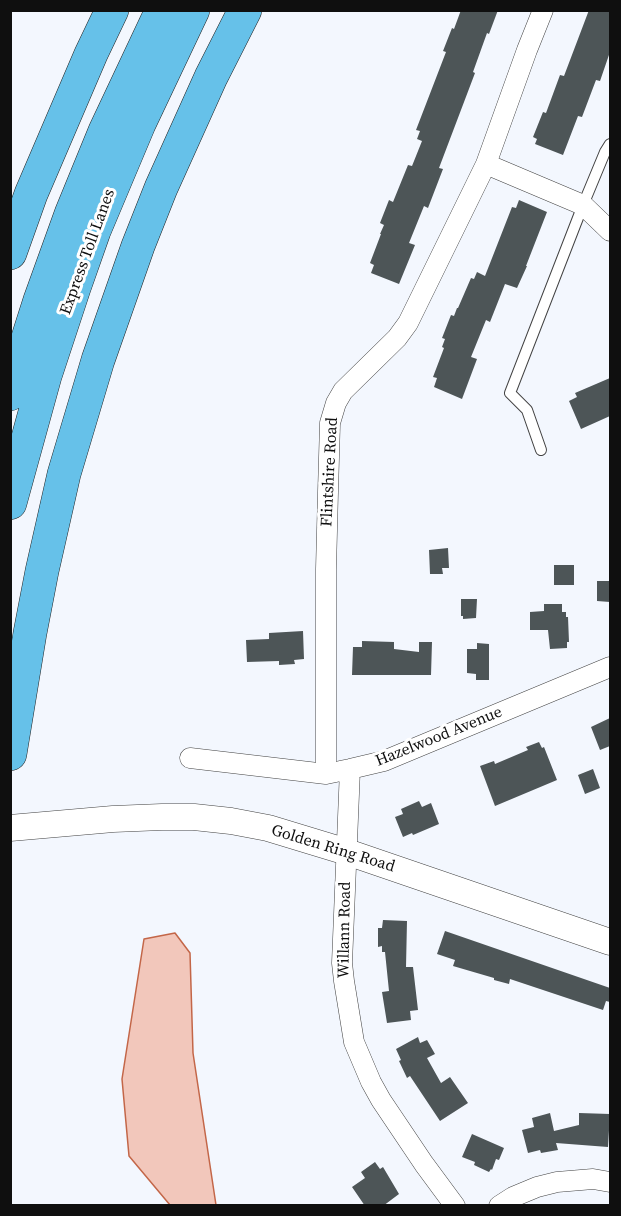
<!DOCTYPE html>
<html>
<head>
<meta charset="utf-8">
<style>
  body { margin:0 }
  #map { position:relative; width:621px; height:1216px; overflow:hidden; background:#f3f7fe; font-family:"Source Serif 4",serif }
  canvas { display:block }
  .frame { position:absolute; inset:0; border:12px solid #0f0f0f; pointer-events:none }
</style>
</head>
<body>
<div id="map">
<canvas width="621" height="1216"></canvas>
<div class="frame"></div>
</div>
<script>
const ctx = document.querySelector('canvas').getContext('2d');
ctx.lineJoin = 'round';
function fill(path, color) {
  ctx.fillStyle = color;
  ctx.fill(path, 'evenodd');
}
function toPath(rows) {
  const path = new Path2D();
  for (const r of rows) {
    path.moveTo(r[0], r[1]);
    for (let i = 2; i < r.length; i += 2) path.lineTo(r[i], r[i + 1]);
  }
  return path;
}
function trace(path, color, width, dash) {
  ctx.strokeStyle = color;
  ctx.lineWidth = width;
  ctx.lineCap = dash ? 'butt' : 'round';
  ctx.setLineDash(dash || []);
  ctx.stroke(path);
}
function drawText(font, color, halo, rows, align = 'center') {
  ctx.font = font + ' "Source Serif 4",serif';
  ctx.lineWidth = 6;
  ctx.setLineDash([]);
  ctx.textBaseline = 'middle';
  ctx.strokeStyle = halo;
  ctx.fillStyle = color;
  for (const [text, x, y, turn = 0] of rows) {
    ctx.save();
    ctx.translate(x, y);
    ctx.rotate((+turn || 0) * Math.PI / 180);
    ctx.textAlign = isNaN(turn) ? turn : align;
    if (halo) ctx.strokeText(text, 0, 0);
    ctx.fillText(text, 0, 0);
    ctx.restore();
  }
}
const water = toPath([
  [175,933,190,953,193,1053,216,1205,170,1205,129,1156,122,1079,144,939,175,933]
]);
const building = toPath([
  [461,10,498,10,489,34,487,33,473,72,475,73,439,168,443,169,428,208,424,206,409,243,415,245,399,284,371,273,374,265,370,263,381,234,380,234,384,225,380,223,389,200,393,202,408,165,412,166,422,141,417,139,420,131,416,130,446,52,443,51,452,28,454,29],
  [589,10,610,10,610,52,600,81,596,80,582,117,578,116,563,155,535,144,537,139,533,137,543,112,546,113,560,75,564,76],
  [519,200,547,212,526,266,527,266,517,288,505,284,490,322,486,320,471,357,477,359,462,399,434,387,437,378,433,377,444,348,442,347,445,339,442,338,451,315,454,316,457,308,458,308,471,278,474,279,477,272,485,276,512,207,516,208],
  [610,378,610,416,581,429,569,401,577,397,575,393],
  [448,548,449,568,442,568,443,574,430,574,429,550],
  [554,565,574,565,574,585,554,585],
  [597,581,610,581,610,602,597,601],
  [461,599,477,599,476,618,463,619,463,616,461,616],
  [544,604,562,604,562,612,566,612,566,617,568,617,569,642,567,642,567,648,550,649,548,630,530,630,530,612,544,611],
  [303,631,304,659,294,660,295,664,279,665,279,661,247,662,246,640,269,639,269,633],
  [362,641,394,642,394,649,419,652,419,642,432,642,431,675,352,675,353,647,362,647],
  [477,643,489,644,489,680,476,680,476,674,467,673,467,649,477,649],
  [610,718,610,746,600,750,591,727],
  [539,742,542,748,544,747,557,780,495,806,480,766,494,761,495,764,528,750,526,747],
  [593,769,600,788,585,794,578,775],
  [419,801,422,807,431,803,439,824,413,835,412,833,403,837,395,817,403,814,401,809],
  [383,920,407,921,406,967,413,967,418,1010,410,1011,411,1020,387,1023,382,992,389,991,385,952,382,952,382,946,378,947,378,928,382,928],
  [445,931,610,988,610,1002,606,1001,603,1010,510,979,509,984,494,980,494,978,453,966,455,960,437,954],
  [418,1037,420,1043,427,1040,435,1054,427,1058,441,1083,450,1077,468,1103,440,1121,410,1076,407,1078,399,1061,401,1060,396,1049],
  [550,1113,554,1131,579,1125,579,1113,610,1114,608,1147,556,1143,558,1150,541,1153,540,1150,528,1153,522,1130,534,1127,532,1118],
  [472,1134,504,1148,499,1160,496,1159,492,1170,491,1169,489,1172,474,1165,475,1162,462,1157],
  [375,1162,380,1169,383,1167,399,1194,383,1206,365,1206,352,1187,365,1178,361,1172]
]);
const service = toPath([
  [541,450,527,410,510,393,583,205,605,152,610,144]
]);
const minor = toPath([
  [486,164,583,205,610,231],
  [190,758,326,774,350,769,384,761,610,667],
  [350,769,342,963,344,981,354,1042,371,1082,381,1100,424,1164,455,1206],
  [326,774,326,569,328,492,330,423,336,403,343,391,397,338,408,323,486,164,527,50,543,10],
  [499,1206,513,1197,537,1187,557,1182,593,1179,610,1182]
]);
const tertiary = toPath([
  [10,828,113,819,162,817,194,817,231,821,268,828,347,852,610,942]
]);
const motorway = toPath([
  [10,253,31,194,91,54,112,10],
  [10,394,40,300,71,214,105,131,162,10],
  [10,503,45,376,74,288,94,231,139,124,193,10],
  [10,754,30,633,42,571,64,474,98,360,138,246,161,188,211,77,245,10]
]);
const streetNames = [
  ["Express Toll Lanes",88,252,-70],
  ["Flintshire Road",330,472,-87],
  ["Hazelwood Avenue",439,737,-22],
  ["Golden Ring Road",333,849,17],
  ["Willann Road",345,930,-89]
];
fill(water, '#f2c7bb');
trace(water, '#c36648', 1.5);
fill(building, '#4d5557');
trace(service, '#424242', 12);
trace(minor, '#424242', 21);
trace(tertiary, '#424242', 27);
trace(motorway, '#202020', 34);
trace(service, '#fff', 10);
trace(minor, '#fff', 20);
trace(tertiary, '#fff', 26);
trace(motorway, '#66c1e9', 33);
drawText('16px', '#0f0f0f', '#fff', streetNames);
</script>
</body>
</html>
